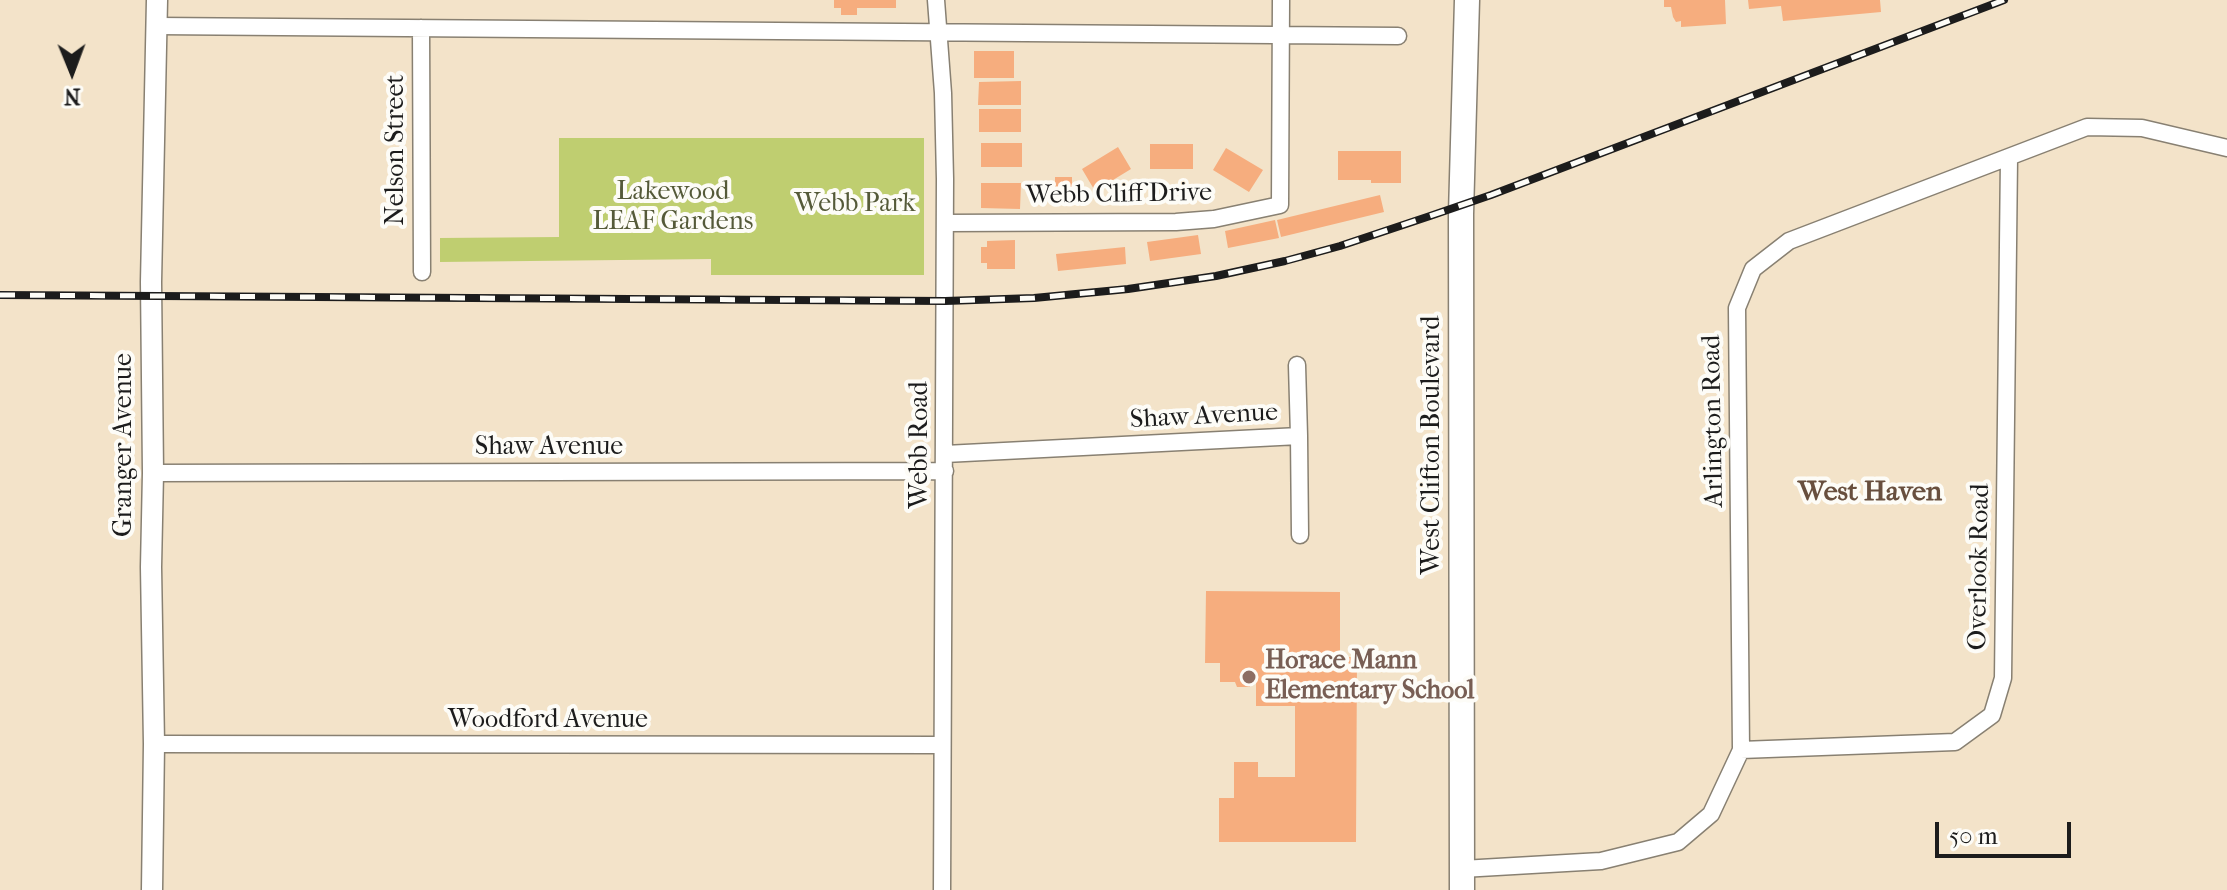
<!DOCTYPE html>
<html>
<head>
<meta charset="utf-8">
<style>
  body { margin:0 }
  #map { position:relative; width:2227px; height:890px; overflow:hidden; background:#f3e3c9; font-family:"IM FELL French Canon",serif }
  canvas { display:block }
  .north { position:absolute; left:32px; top:32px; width:80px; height:80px; -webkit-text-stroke:6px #fdfcf7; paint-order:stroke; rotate:179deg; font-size:22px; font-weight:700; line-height:32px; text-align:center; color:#1c1c1c }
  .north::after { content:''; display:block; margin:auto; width:28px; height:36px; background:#1c1c1c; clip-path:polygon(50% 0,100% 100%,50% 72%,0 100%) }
  .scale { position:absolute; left:1935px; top:822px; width:136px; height:36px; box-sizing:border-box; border:4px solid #1c1c1c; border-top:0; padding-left:10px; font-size:24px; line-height:28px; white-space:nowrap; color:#1c1c1c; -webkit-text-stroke:6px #fdfcf7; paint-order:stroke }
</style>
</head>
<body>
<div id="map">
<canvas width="2227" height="890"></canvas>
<div class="north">N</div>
<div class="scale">50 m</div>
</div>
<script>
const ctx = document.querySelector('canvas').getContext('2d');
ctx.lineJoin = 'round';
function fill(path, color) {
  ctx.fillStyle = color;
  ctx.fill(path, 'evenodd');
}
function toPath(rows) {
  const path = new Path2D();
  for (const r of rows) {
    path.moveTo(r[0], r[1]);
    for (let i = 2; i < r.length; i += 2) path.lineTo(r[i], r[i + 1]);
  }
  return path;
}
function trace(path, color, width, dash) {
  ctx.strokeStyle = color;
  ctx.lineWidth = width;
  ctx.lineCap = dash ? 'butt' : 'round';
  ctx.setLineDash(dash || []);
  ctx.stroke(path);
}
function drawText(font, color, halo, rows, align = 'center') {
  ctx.font = font + ' "IM FELL French Canon",serif';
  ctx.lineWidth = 8;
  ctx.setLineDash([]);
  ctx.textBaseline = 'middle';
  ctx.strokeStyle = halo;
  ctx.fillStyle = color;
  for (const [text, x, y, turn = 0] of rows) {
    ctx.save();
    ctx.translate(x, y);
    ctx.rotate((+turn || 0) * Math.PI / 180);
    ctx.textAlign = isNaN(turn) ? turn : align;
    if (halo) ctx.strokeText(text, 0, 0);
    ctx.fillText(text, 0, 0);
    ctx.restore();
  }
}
const green = toPath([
  [559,138,924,138,924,275,711,275,711,259,440,262,440,238,559,237]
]);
const building = toPath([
  [834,0,896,0,896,8,857,8,857,15,841,15,841,8,834,8],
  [1664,0,1725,0,1726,24,1681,27,1681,21,1676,22,1673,17,1671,7,1664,7],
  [1748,0,1880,0,1881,12,1783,21,1781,6,1749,9],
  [974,51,1014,51,1014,78,974,78],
  [1021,81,1021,105,978,105,979,82],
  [979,109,1021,109,1021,132,979,132],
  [981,143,1022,143,1022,167,981,167],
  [1150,144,1193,144,1193,169,1150,169],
  [1118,147,1131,169,1095,191,1082,169],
  [1226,148,1263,170,1249,192,1213,170],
  [1338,151,1401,151,1401,183,1371,183,1371,180,1338,180],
  [1055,177,1072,177,1072,195,1055,195],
  [981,183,1021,183,1020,209,981,208],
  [1380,195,1384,212,1281,237,1277,220],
  [1275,220,1279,238,1228,248,1225,231],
  [1198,235,1201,254,1150,261,1147,242],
  [1015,240,1015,269,987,269,987,263,981,263,981,247,987,247,987,241],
  [1125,247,1126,264,1058,271,1056,254],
  [1206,591,1340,592,1340,657,1357,657,1356,842,1219,842,1219,798,1234,798,1234,762,1258,762,1258,777,1295,777,1295,706,1256,706,1256,682,1250,682,1250,687,1237,687,1235,682,1220,682,1220,663,1205,663]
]);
const minor = toPath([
  [936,0,943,93,945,179,942,890],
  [157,26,1398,36],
  [421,28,422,272],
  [945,223,1176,222,1214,219,1280,205,1281,0],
  [1299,436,1300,535],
  [945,454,1299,436,1297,365],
  [153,473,945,471],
  [154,744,942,745],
  [1741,750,1955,742,1992,715,2003,678,2009,158],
  [1462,869,1601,861,1678,842,1711,814,1741,750,1737,308,1753,269,1789,241,2087,127,2142,128,2227,148]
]);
const tertiary = toPath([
  [152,890,154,744,151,567,153,473,151,282,157,0]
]);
const primary = toPath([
  [1462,890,1461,214,1467,0]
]);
const rail = toPath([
  [0,295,945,301,1034,298,1128,289,1216,276,1285,261,1340,246,1430,216,1491,195,2004,0]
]);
const markers = [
  [1249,677,8,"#8d6e63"]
];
const streetNames = [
  ["Nelson Street",397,150,-90],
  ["Webb Cliff Drive",1119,195,-1],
  ["Shaw Avenue",1204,417,-3],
  ["Arlington Road",1714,421,-91],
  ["Granger Avenue",125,445,-90],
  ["Webb Road",921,445,-90],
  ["West Clifton Boulevard",1433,445,-90],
  ["Shaw Avenue",549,448],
  ["Overlook Road",1980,567,-89],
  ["Woodford Avenue",548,721]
];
const parkNames = [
  ["Lakewood",673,193],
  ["LEAF Gardens",673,223],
  ["Webb Park",855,205]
];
const educationNames = [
  ["Horace Mann",1265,662],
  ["Elementary School",1265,692]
];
const neighbourhoodNames = [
  ["West Haven",1870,493]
];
fill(green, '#bfce70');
fill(building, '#f6ad7e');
trace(minor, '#888072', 19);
trace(tertiary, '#888072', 23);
trace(primary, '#888072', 27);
trace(minor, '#fff', 16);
trace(tertiary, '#fff', 20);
trace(primary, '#fff', 24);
trace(rail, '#1c1c1c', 8);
trace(rail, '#fdfcf7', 5, [15]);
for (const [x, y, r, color] of markers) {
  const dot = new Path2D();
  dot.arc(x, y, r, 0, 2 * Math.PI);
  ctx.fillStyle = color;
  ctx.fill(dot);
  trace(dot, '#fdfcf7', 3);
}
drawText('26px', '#1c1c1c', '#fdfcf7', streetNames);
drawText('26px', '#555a39', '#fdfcf7', parkNames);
drawText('bold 26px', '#785e54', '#fdfcf7', educationNames, 'left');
drawText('bold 28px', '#684f3e', '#fdfcf7', neighbourhoodNames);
</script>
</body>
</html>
